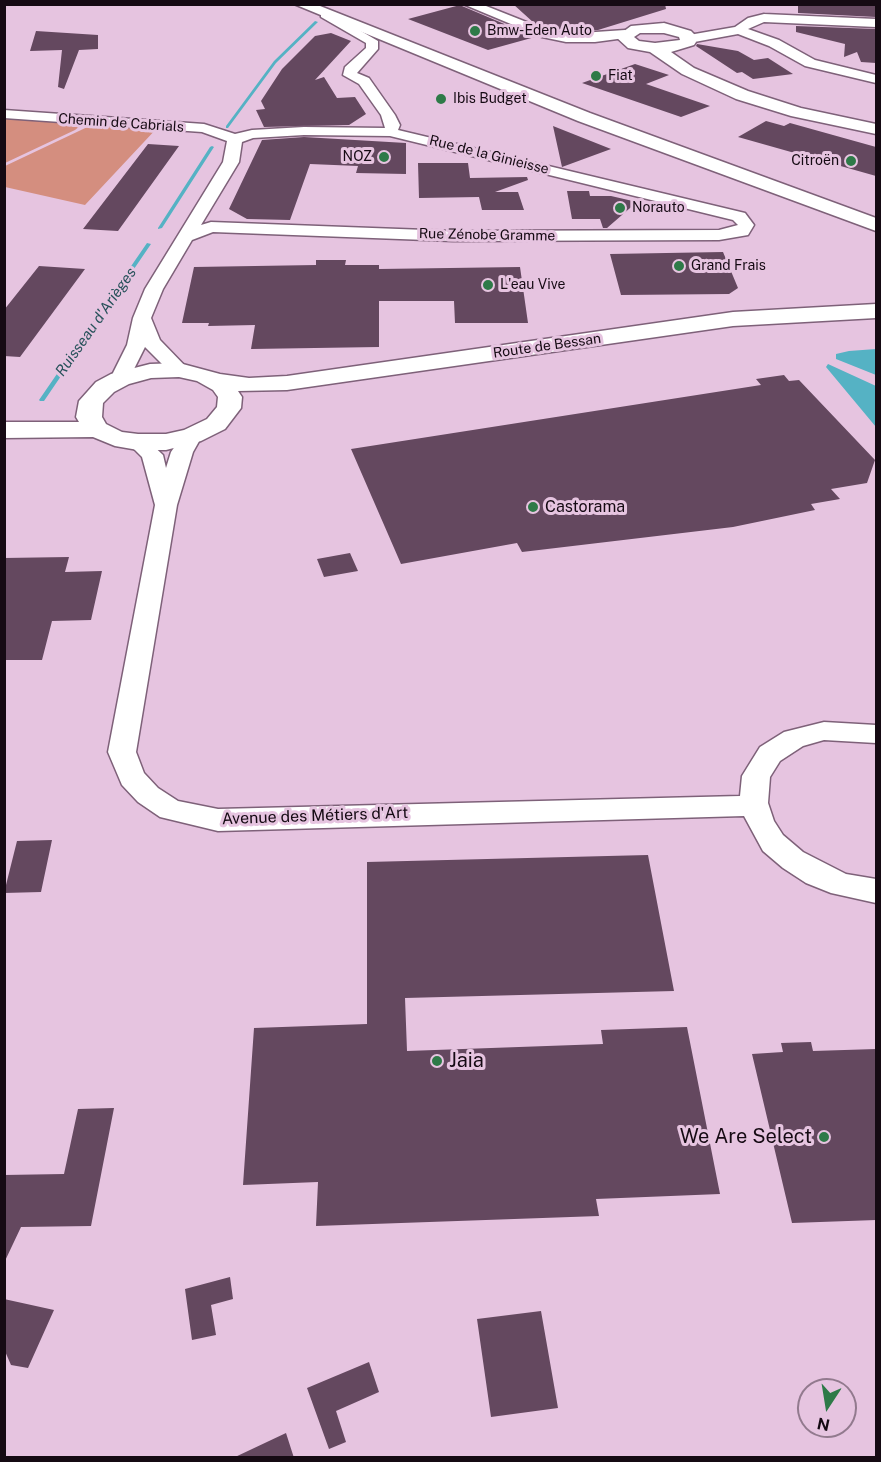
<!DOCTYPE html>
<html>
<head>
<meta charset="utf-8">
<style>
  body { margin:0 }
  #map { position:relative; width:881px; height:1462px; overflow:hidden; background:#e6c4e0; font-family:"Public Sans",sans-serif }
  canvas { display:block }
  .frame { position:absolute; inset:0; border:6px solid #150a13; pointer-events:none }
  .north { position:absolute; left:797px; top:1378px; width:60px; height:60px; box-sizing:border-box; background:#e6c4e0; border:2px solid #927a8e; border-radius:50%; rotate:192deg; font-size:16px; font-weight:700; line-height:24px; text-align:center; color:#150a13 }
  .north::after { content:''; display:block; margin:auto; width:21px; height:27px; background:#2e7a48; clip-path:polygon(50% 0,100% 100%,50% 72%,0 100%) }
</style>
</head>
<body>
<div id="map">
<canvas width="881" height="1462"></canvas>
<div class="frame"></div>
<div class="north">N</div>
</div>
<script>
const ctx = document.querySelector('canvas').getContext('2d');
ctx.lineJoin = 'round';
function fill(path, color) {
  ctx.fillStyle = color;
  ctx.fill(path, 'evenodd');
}
function toPath(rows) {
  const path = new Path2D();
  for (const r of rows) {
    path.moveTo(r[0], r[1]);
    for (let i = 2; i < r.length; i += 2) path.lineTo(r[i], r[i + 1]);
  }
  return path;
}
function trace(path, color, width, dash) {
  ctx.strokeStyle = color;
  ctx.lineWidth = width;
  ctx.lineCap = dash ? 'butt' : 'round';
  ctx.setLineDash(dash || []);
  ctx.stroke(path);
}
function drawText(font, color, halo, rows, align = 'center') {
  ctx.font = font + ' "Public Sans",sans-serif';
  ctx.lineWidth = 6;
  ctx.setLineDash([]);
  ctx.textBaseline = 'middle';
  ctx.strokeStyle = halo;
  ctx.fillStyle = color;
  for (const [text, x, y, turn = 0] of rows) {
    ctx.save();
    ctx.translate(x, y);
    ctx.rotate((+turn || 0) * Math.PI / 180);
    ctx.textAlign = isNaN(turn) ? turn : align;
    if (halo) ctx.strokeText(text, 0, 0);
    ctx.fillText(text, 0, 0);
    ctx.restore();
  }
}
const green = toPath([
  [4,116,85,122,75,130,5,163],
  [98,122,158,127,85,205,5,187,5,166]
]);
const water = toPath([
  [876,349,876,375,836,359,836,354,849,351],
  [828,364,876,386,876,427,826,367]
]);
const stream = toPath([
  [315,21,318,22,276,63,228,128,226,128,226,126,274,61,315,21],
  [212,146,214,147,162,228,158,229,158,228,210,147,212,146],
  [147,243,151,244,44,401,40,401,39,400,147,243]
]);
const building = toPath([
  [513,4,665,4,666,9,598,30,584,31,571,26,557,30,534,23],
  [798,4,876,4,876,17,798,13],
  [460,5,462,6,535,37,488,50,408,19],
  [796,26,876,29,876,63,861,62,857,52,844,57,845,44,796,32],
  [36,31,98,35,98,49,79,50,64,89,58,87,62,50,30,51],
  [331,33,351,41,315,80,324,77,337,98,355,97,366,114,349,125,264,127,256,110,265,109,261,101,282,69,315,36],
  [697,44,738,51,754,60,768,58,793,74,753,79,742,72,737,73,696,46],
  [635,64,669,75,646,84,710,106,681,117,582,83],
  [766,121,784,126,790,123,876,147,876,176,738,137],
  [553,126,611,149,562,167],
  [304,137,406,143,406,174,356,173,358,166,310,164,290,220,247,219,229,209,262,140],
  [148,144,179,146,118,231,83,229],
  [418,163,468,163,470,178,527,177,528,180,495,192,518,192,524,210,482,210,479,197,419,198],
  [567,191,589,191,590,196,611,196,637,202,607,228,603,228,600,219,572,219],
  [723,252,738,288,729,294,621,295,610,254],
  [316,260,346,260,345,265,379,265,379,269,520,267,528,323,455,323,454,301,379,301,379,347,251,349,255,325,208,326,209,323,182,323,194,267,316,265],
  [39,266,85,269,20,357,4,356,4,310],
  [784,375,789,381,799,380,875,460,867,483,831,489,840,499,811,504,815,510,733,527,522,552,517,543,401,564,351,449,761,385,756,379],
  [350,553,358,571,324,577,317,559],
  [69,557,65,572,102,571,91,620,52,621,42,660,4,660,4,558],
  [52,840,41,892,4,893,17,841],
  [648,855,674,991,405,998,407,1051,603,1044,601,1030,687,1027,720,1194,596,1199,599,1216,316,1226,318,1182,243,1185,254,1028,367,1024,367,862],
  [811,1042,813,1051,876,1049,876,1220,792,1223,752,1054,783,1052,781,1043],
  [114,1108,91,1226,21,1227,4,1263,4,1175,64,1174,78,1109],
  [230,1277,233,1299,211,1305,216,1335,192,1340,185,1289],
  [4,1299,54,1310,28,1368,11,1365,4,1349],
  [541,1311,558,1408,491,1417,477,1319],
  [369,1362,379,1392,336,1411,346,1442,329,1449,307,1388],
  [286,1433,294,1458,233,1458]
]);
const minor = toPath([
  [463,4,481,4,549,31,566,34,625,30,631,34,625,38,595,42,566,42,542,37,463,4],
  [325,10,378,41,378,49,357,73,369,78,395,115,400,125,398,130,745,213,754,225,748,235,719,240,453,241,213,232,192,240,163,289,151,318,160,340,189,370,179,376,172,374,145,347,127,383,113,383,110,379,127,345,133,318,145,289,223,162,227,141,202,132,4,118,4,110,204,124,235,134,252,130,304,127,385,128,381,115,359,84,343,75,345,67,366,48,366,43,321,17,321,11,325,10],
  [304,135,390,136,733,220,738,225,719,230,453,231,211,222,201,225,239,162,242,142,253,138,304,135],
  [764,14,876,19,876,27,764,22,748,29,779,40,815,60,876,75,876,83,805,66,769,46,738,34,689,43,683,39,689,35,735,27,748,18,764,14],
  [192,430,199,432,202,436,193,452,177,505,136,752,144,773,158,788,178,801,218,809,740,796,742,776,760,747,784,732,824,722,876,725,876,743,824,740,803,746,780,761,770,777,768,803,774,821,783,835,803,852,846,874,876,879,876,903,831,893,806,883,783,868,763,851,744,816,218,831,160,817,138,802,122,785,108,752,155,505,142,457,127,442,131,438,145,438,163,455,166,468,171,452,182,436,185,432,192,430]
]);
const tertiary = toPath([
  [664,23,691,31,694,34,696,42,694,45,671,52,694,68,748,91,801,108,876,124,876,134,791,116,736,99,682,74,650,52,628,48,616,37,631,26,664,23],
  [640,33,664,33,679,37,680,40,655,43,639,41,634,37,640,33],
  [876,304,876,318,733,326,287,390,238,391,242,397,241,408,225,429,201,441,166,450,138,450,115,446,93,437,4,438,4,422,79,422,76,417,79,401,96,382,111,374,150,364,179,363,220,374,249,378,287,376,733,312,876,304],
  [179,377,197,381,213,390,218,397,217,407,207,419,184,430,166,434,138,434,122,432,106,424,102,417,103,403,114,392,129,384,151,378,179,377]
]);
const trunk = toPath([
  [294,4,315,4,590,113,876,218,876,231,578,121,294,4]
]);
const markers = [
  [475,31,6,"#2e7a48"],
  [596,76,6,"#2e7a48"],
  [441,99,6,"#2e7a48"],
  [384,157,6,"#2e7a48"],
  [851,161,6,"#2e7a48"],
  [620,208,6,"#2e7a48"],
  [679,266,6,"#2e7a48"],
  [488,285,6,"#2e7a48"],
  [533,507,6,"#2e7a48"],
  [437,1061,6,"#2e7a48"],
  [824,1137,6,"#2e7a48"]
];
const farPoinames = [
  ["Bmw-Eden Auto",487,31],
  ["Fiat",608,76],
  ["Ibis Budget",453,99],
  ["NOZ",372,157,"right"],
  ["Citroën",839,161,"right"],
  ["Norauto",632,208],
  ["Grand Frais",691,266],
  ["L'eau Vive",500,285]
];
const farStreetnames = [
  ["Chemin de Cabrials",121,123,4],
  ["Rue de la Ginieisse",489,155,14],
  ["Rue Zénobe Gramme",487,235,1],
  ["Route de Bessan",547,346,-8]
];
const farWaternames = [
  ["Ruisseau d'Arièges",96,322,-55]
];
const poiNames = [
  ["Castorama",545,507]
];
const streetNames = [
  ["Avenue des Métiers d'Art",315,816,-2]
];
const nearPoinames = [
  ["Jaia",449,1061],
  ["We Are Select",812,1137,"right"]
];
fill(green, '#d48e7f');
fill(water, '#55b2c4');
fill(stream, '#55b2c4');
fill(building, '#64485f');
trace(minor, '#7e6179', 3);
trace(tertiary, '#7e6179', 3);
trace(trunk, '#7e6179', 3);
fill(minor, '#fff');
fill(tertiary, '#fff');
fill(trunk, '#fff');
for (const [x, y, r, color] of markers) {
  const dot = new Path2D();
  dot.arc(x, y, r, 0, 2 * Math.PI);
  ctx.fillStyle = color;
  ctx.fill(dot);
  trace(dot, '#e6c4e0', 2);
}
drawText('14px', '#150a13', '#e6c4e0', farPoinames, 'left');
drawText('14px', '#150a13', '#e6c4e0', farStreetnames);
drawText('italic 15px', '#28525b', '#e6c4e0', farWaternames);
drawText('16px', '#150a13', '#e6c4e0', poiNames, 'left');
drawText('16px', '#150a13', '#e6c4e0', streetNames);
drawText('20px', '#150a13', '#e6c4e0', nearPoinames, 'left');
</script>
</body>
</html>
